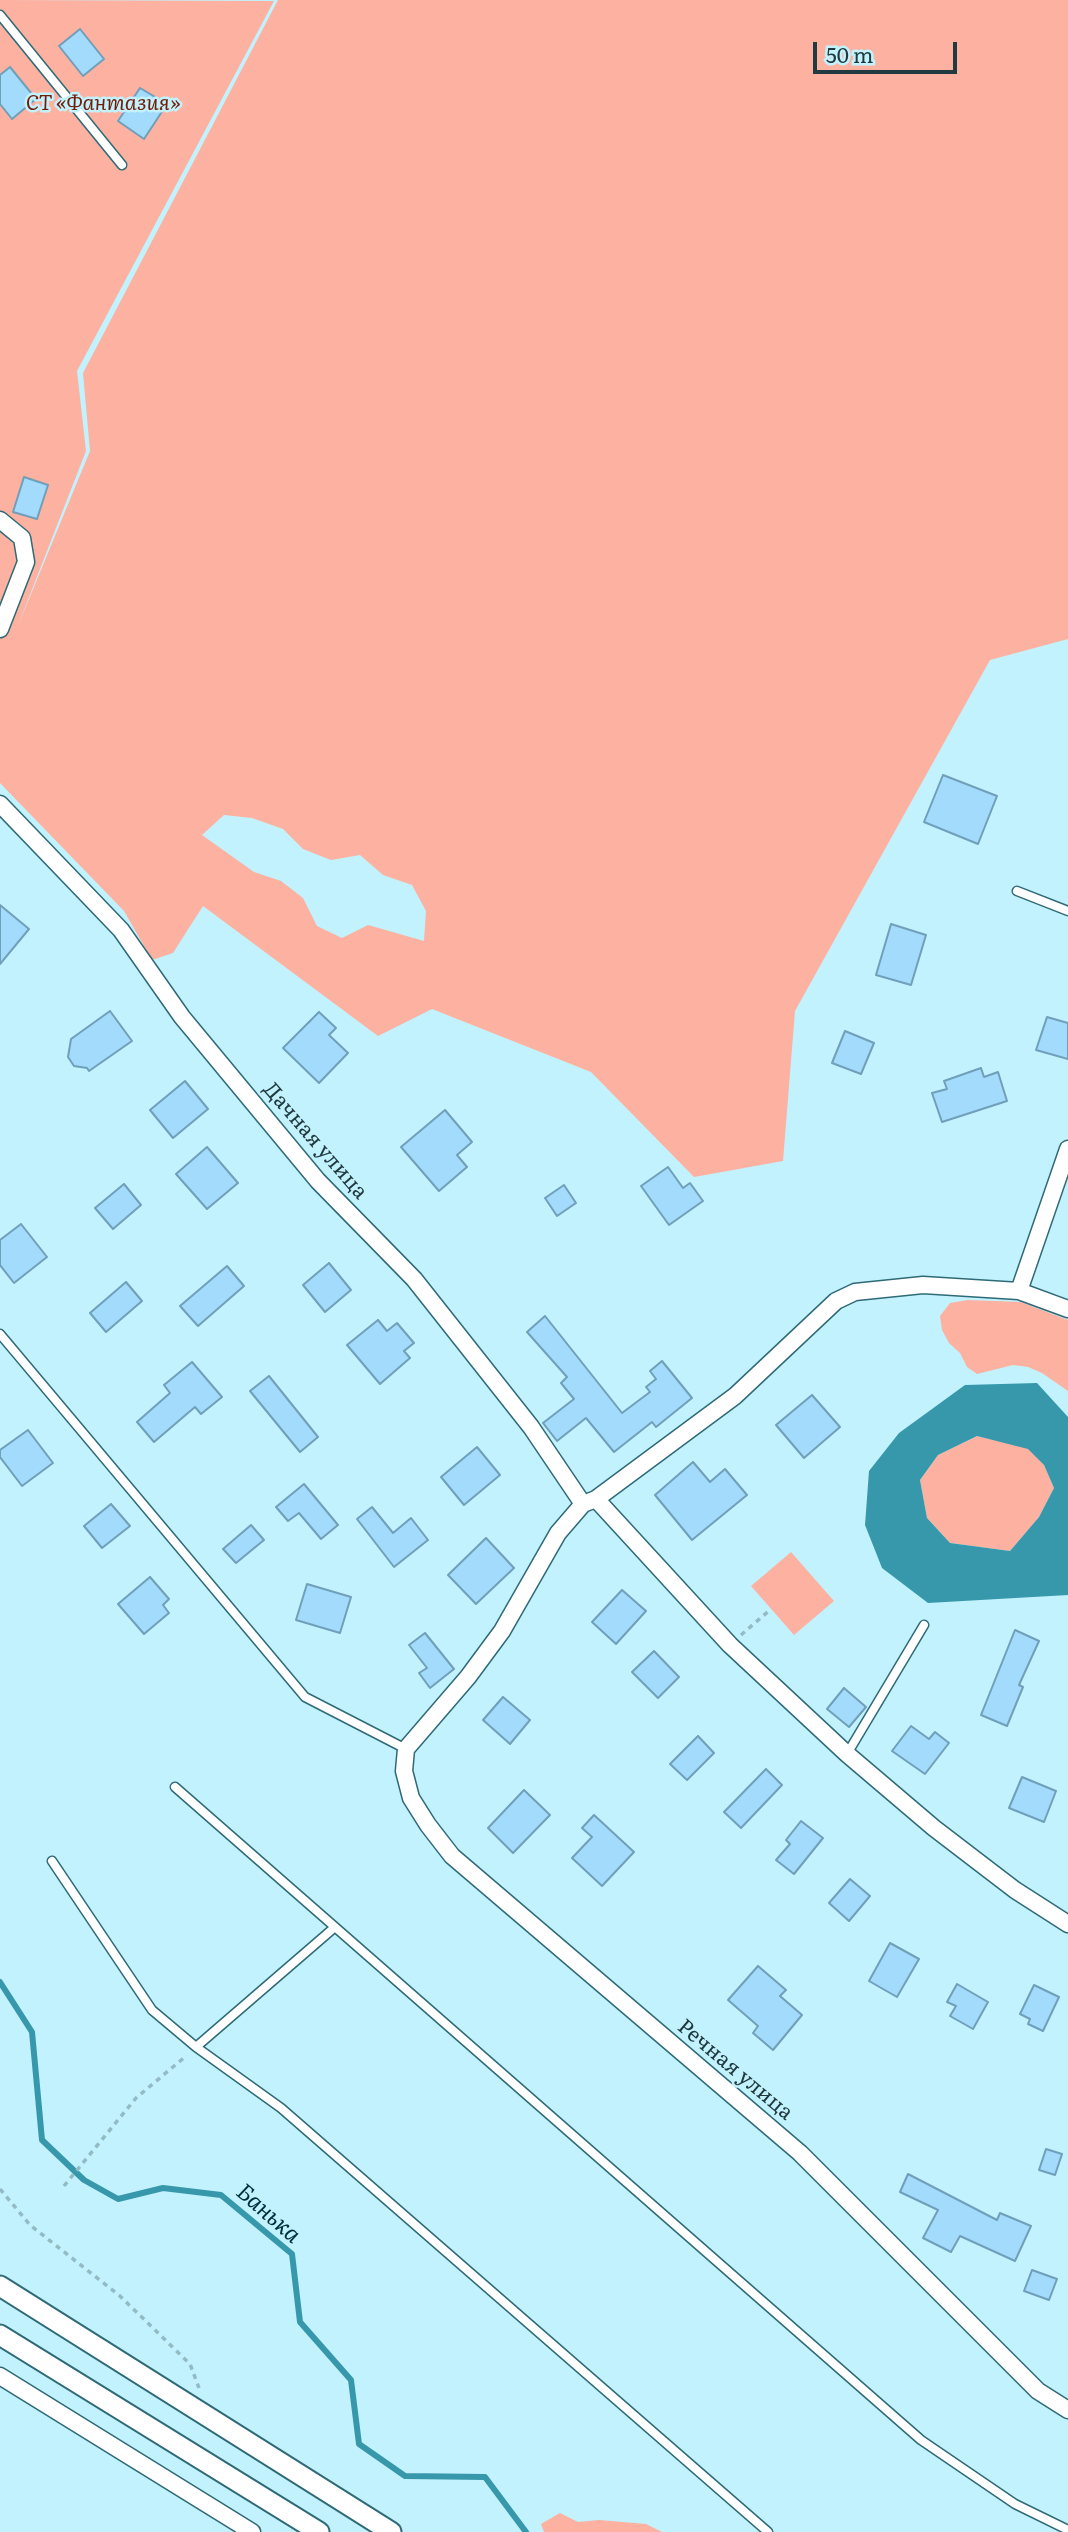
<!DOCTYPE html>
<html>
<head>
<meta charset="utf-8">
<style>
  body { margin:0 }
  #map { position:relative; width:1068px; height:2532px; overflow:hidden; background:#c2f2fd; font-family:Literata,serif }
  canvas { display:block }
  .scale { position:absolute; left:813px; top:42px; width:144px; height:32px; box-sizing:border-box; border:4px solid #213a40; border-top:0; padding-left:9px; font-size:21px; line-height:24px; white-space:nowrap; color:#213a40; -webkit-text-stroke:5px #c2f2fd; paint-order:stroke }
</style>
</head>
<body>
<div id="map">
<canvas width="1068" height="2532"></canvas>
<div class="scale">50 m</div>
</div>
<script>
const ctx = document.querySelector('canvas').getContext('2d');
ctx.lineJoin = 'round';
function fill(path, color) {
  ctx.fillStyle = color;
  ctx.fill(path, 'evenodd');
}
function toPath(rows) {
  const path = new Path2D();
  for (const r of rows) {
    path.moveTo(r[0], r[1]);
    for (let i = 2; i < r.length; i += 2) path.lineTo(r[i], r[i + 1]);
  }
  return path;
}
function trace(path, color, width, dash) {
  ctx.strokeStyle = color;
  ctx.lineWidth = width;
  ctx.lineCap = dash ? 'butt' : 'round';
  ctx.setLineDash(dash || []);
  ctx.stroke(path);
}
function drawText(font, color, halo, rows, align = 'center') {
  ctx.font = font + ' Literata,serif';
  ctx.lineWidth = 5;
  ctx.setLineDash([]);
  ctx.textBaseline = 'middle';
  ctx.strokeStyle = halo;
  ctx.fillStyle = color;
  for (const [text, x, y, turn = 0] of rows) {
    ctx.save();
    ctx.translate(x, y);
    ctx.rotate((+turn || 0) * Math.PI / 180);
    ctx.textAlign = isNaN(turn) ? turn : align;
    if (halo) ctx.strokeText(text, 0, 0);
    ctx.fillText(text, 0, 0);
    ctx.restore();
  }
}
const green = toPath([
  [0,0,274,1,77,371,86,451,17,628,90,451,83,373,278,0,1068,0,1068,639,990,660,795,1011,783,1161,694,1177,591,1072,432,1009,378,1036,203,906,173,953,152,960,124,911,0,783],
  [224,815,252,818,283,829,303,849,331,860,360,855,383,875,412,885,426,911,424,941,368,925,342,938,317,926,303,898,281,881,254,872,202,835],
  [968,1300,1021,1302,1068,1320,1068,1391,1042,1373,1028,1367,1013,1365,977,1374,967,1367,960,1353,949,1343,942,1330,940,1316,950,1303],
  [977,1436,1028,1448,1044,1465,1054,1488,1039,1517,1010,1551,950,1543,927,1518,920,1480,938,1455],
  [791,1552,834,1601,794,1635,751,1586],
  [560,2513,578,2522,599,2520,646,2524,662,2532,544,2532,541,2524]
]);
const water = toPath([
  [1037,1383,1068,1417,1068,1595,928,1603,882,1568,865,1525,869,1471,899,1433,965,1385],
  [977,1436,1028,1449,1044,1465,1054,1488,1039,1517,1010,1551,950,1543,927,1518,920,1480,938,1455]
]);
const stream = toPath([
  [0,1982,32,2032,42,2140,84,2180,118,2199,163,2188,221,2195,292,2254,300,2322,351,2380,359,2444,405,2476,485,2477,526,2532]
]);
const building = toPath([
  [80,29,104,59,83,76,59,46,80,29],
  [10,67,36,99,12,119,0,104,0,75,10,67],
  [140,88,167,104,144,139,118,121,140,88],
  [24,477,48,485,37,519,13,512,24,477],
  [943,775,997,796,978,844,924,822,943,775],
  [0,905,29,929,0,964,0,905],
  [891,924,926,935,911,985,876,975,891,924],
  [110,1011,132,1041,89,1071,87,1068,74,1066,68,1057,71,1039,110,1011],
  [319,1012,336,1028,329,1035,348,1053,319,1083,283,1048,319,1012],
  [1047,1017,1068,1023,1068,1059,1036,1050,1047,1017],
  [845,1031,874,1043,861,1074,832,1063,845,1031],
  [981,1068,984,1077,998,1072,1007,1101,942,1122,932,1093,947,1089,944,1081,981,1068],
  [185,1081,208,1109,173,1138,150,1110,185,1081],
  [445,1110,472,1142,457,1155,467,1167,439,1191,401,1147,445,1110],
  [207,1147,238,1183,207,1209,176,1174,207,1147],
  [668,1167,683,1188,690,1183,703,1201,669,1225,641,1186,668,1167],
  [124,1184,141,1205,113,1229,95,1208,124,1184],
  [564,1185,576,1203,557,1216,545,1198,564,1185],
  [21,1224,47,1257,14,1283,0,1265,0,1240,21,1224],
  [329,1263,351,1290,325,1312,303,1285,329,1263],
  [227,1266,244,1286,198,1326,180,1306,227,1266],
  [126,1282,142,1301,106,1332,90,1313,126,1282],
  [545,1316,622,1413,650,1392,646,1387,656,1379,650,1371,662,1361,692,1398,656,1427,652,1422,614,1452,586,1418,557,1441,543,1423,574,1399,561,1383,567,1377,527,1332,545,1316],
  [378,1320,387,1331,397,1323,414,1343,404,1351,410,1358,380,1384,347,1345,378,1320],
  [192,1362,222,1397,201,1414,195,1407,154,1442,137,1422,170,1393,164,1385,192,1362],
  [269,1376,318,1437,300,1452,250,1391,269,1376],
  [812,1395,840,1427,804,1458,776,1425,812,1395],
  [28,1430,53,1463,22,1486,0,1457,0,1450,28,1430],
  [477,1447,500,1475,464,1505,441,1477,477,1447],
  [693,1462,710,1482,725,1469,747,1495,692,1540,655,1495,693,1462],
  [304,1484,338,1525,321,1539,299,1513,288,1521,276,1507,304,1484],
  [111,1504,130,1526,102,1548,84,1526,111,1504],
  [372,1507,393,1533,411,1518,428,1540,394,1567,357,1519,372,1507],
  [251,1525,264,1540,236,1563,223,1549,251,1525],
  [486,1538,514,1568,476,1604,448,1575,486,1538],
  [150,1577,169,1599,163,1605,169,1613,144,1634,118,1604,150,1577],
  [307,1584,351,1597,340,1633,296,1620,307,1584],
  [622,1590,646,1611,616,1644,592,1622,622,1590],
  [1015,1630,1039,1641,1019,1685,1023,1687,1007,1726,981,1715,1015,1630],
  [425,1633,454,1669,430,1688,419,1673,427,1668,409,1645,425,1633],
  [654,1651,679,1677,658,1698,632,1672,654,1651],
  [844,1688,866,1707,849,1727,827,1709,844,1688],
  [503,1697,530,1720,510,1744,483,1720,503,1697],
  [911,1726,929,1739,935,1732,949,1743,925,1774,892,1751,911,1726],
  [698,1736,714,1753,687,1780,670,1764,698,1736],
  [766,1769,782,1785,741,1828,724,1812,766,1769],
  [1022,1777,1056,1791,1044,1822,1009,1808,1022,1777],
  [524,1790,550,1815,513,1853,488,1828,524,1790],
  [594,1815,634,1852,602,1886,572,1858,592,1837,582,1828,594,1815],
  [801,1821,823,1838,794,1874,776,1860,790,1844,786,1840,801,1821],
  [850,1879,870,1896,849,1921,829,1903,850,1879],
  [890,1943,919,1959,897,1997,869,1981,890,1943],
  [758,1966,786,1990,780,1996,802,2015,773,2050,753,2033,758,2026,728,2000,758,1966],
  [957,1984,988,2002,973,2029,950,2016,956,2006,947,2002,957,1984],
  [1034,1985,1059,1997,1043,2031,1028,2024,1030,2019,1020,2014,1034,1985],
  [1046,2149,1062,2154,1055,2175,1039,2170,1046,2149],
  [908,2174,997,2220,1000,2213,1031,2226,1015,2261,960,2236,951,2252,923,2238,938,2210,900,2192,908,2174],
  [1032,2270,1057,2279,1049,2300,1024,2291,1032,2270]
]);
const path = toPath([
  [741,1635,771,1609],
  [64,2186,136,2098,186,2056],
  [0,2189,30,2225,120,2296,190,2364,199,2388]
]);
const service = toPath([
  [0,15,122,165],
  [1017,891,1068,911],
  [0,1334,305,1697,406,1749],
  [847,1754,924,1625],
  [175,1787,921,2440,1015,2504,1068,2530],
  [52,1861,152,2010,196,2047,281,2108,768,2532],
  [196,2047,335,1927]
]);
const minor = toPath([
  [0,520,22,538,26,562,0,629],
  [0,804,121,930,182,1017,318,1181,414,1279,531,1427,583,1504],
  [1019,1291,1068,1149],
  [1068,1309,1019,1291,923,1285,855,1292,836,1301,735,1396,596,1499,583,1504,558,1533,502,1631,468,1677,406,1749,404,1771,411,1798,428,1825,452,1856,800,2153,1038,2391,1068,2410],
  [596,1499,730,1645,847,1754,934,1828,1015,1890,1068,1924],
  [0,2376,252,2532]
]);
const tertiary = toPath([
  [0,2286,391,2532],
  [0,2335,319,2532]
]);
const parkNames = [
  ["СТ «Фантазия»",103,104]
];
const streetNames = [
  ["Дачная улица",315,1141,49],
  ["Речная улица",735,2070,40]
];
const waterNames = [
  ["Банька",268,2214,41]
];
fill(green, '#fdb1a0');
fill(water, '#3798ac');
trace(stream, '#3798ac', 6);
fill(building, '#a2dbfc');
trace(building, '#709fba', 2);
trace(service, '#2e6a77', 11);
trace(minor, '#2e6a77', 19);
trace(tertiary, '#2e6a77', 23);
trace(path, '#92bbc4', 3.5, [5, 5]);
trace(service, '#fff', 8);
trace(minor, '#fff', 16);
trace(tertiary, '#fff', 19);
drawText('italic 21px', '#731d09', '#c2f2fd', parkNames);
drawText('21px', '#213a40', '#c2f2fd', streetNames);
drawText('italic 23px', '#013039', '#c2f2fd', waterNames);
</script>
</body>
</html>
